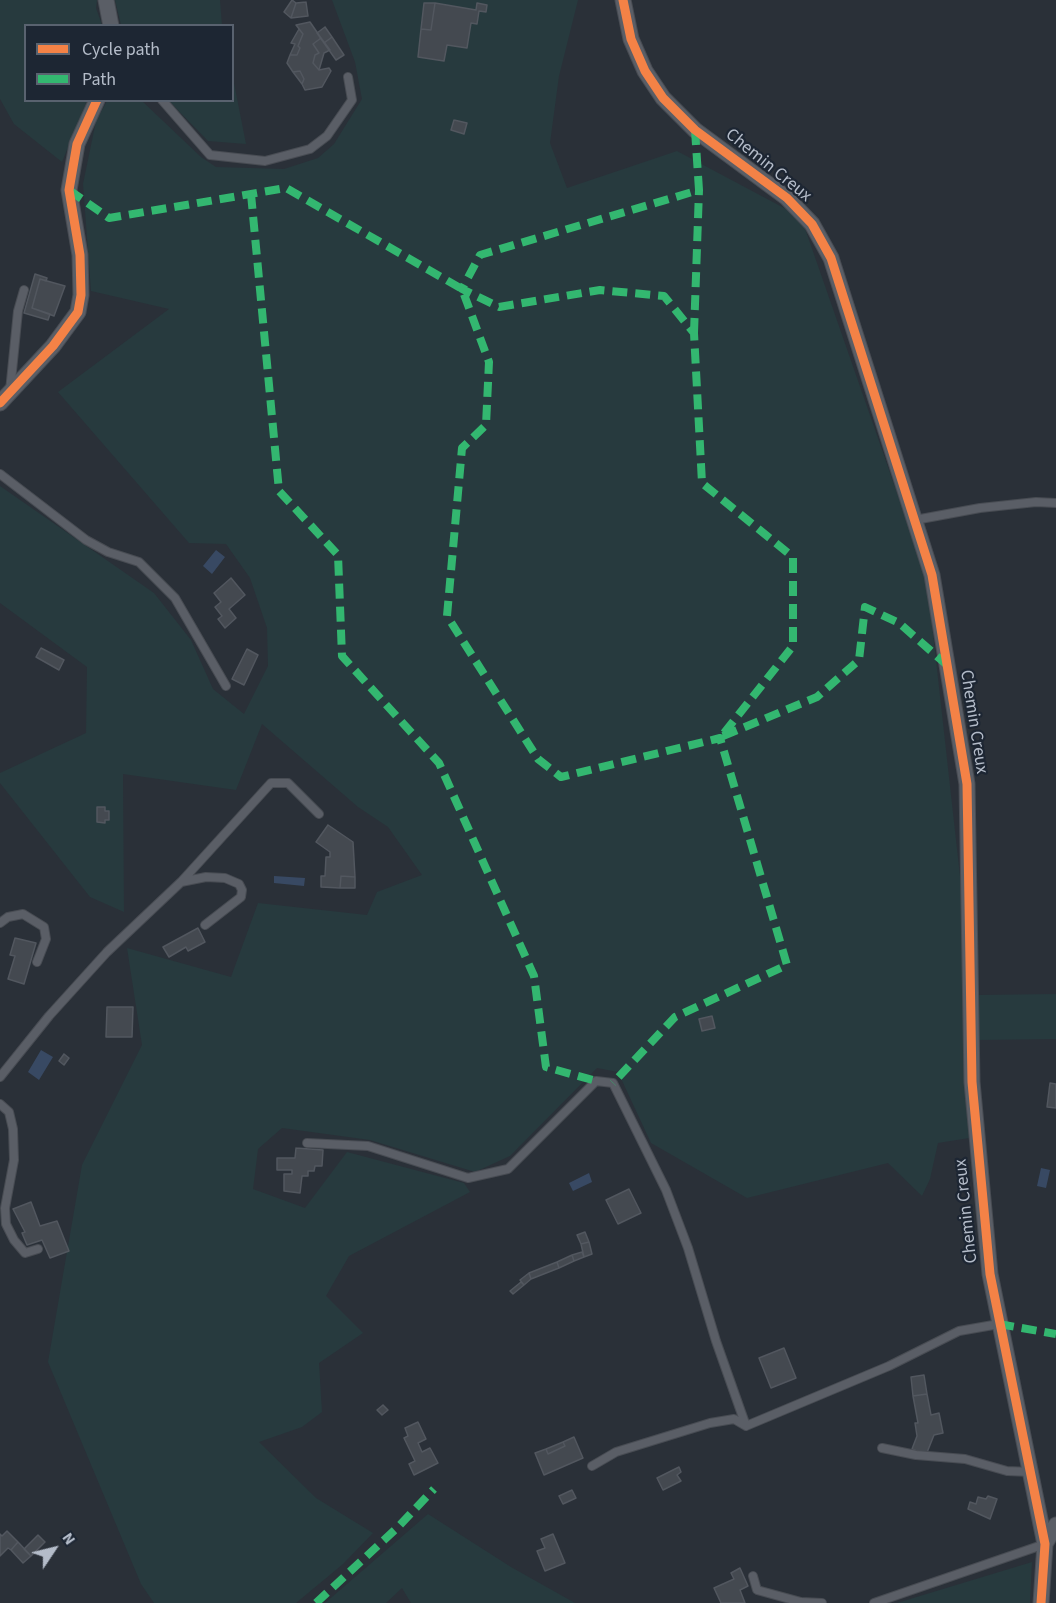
<!DOCTYPE html>
<html>
<head>
<meta charset="utf-8">
<style>
  body { margin:0 }
  #map { position:relative; width:1056px; height:1603px; overflow:hidden; background:#2a3038; font-family:"Source Sans 3",sans-serif }
  canvas { display:block }
  .legend { position:absolute; left:24px; top:24px; width:210px; height:78px; box-sizing:border-box; background:#1d2633; border:2px solid #59626f; margin:0; padding:8px 10px; list-style:none; font-size:18px; color:#b4bcc9 }
  .legend li { display:flex; align-items:center; gap:12px; height:30px }
  .legend b { width:30px; border:2px solid #59626f }
  .north { position:absolute; left:24px; top:1519px; width:60px; height:60px; -webkit-text-stroke:4px #1d2633; paint-order:stroke; rotate:55deg; font-size:16px; font-weight:700; line-height:24px; text-align:center; color:#b4bcc9 }
  .north::after { content:''; display:block; margin:auto; width:21px; height:27px; background:#b4bcc9; clip-path:polygon(50% 0,100% 100%,50% 72%,0 100%) }
</style>
</head>
<body>
<div id="map">
<canvas width="1056" height="1603"></canvas>
<ul class="legend">
<li><b style="height:8px;background:#f48246"></b>Cycle path</li>
<li><b style="height:8px;background:#33b770"></b>Path</li>
</ul>
<div class="north">N</div>
</div>
<script>
const ctx = document.querySelector('canvas').getContext('2d');
ctx.lineJoin = 'round';
function fill(path, color) {
  ctx.fillStyle = color;
  ctx.fill(path, 'evenodd');
}
function toPath(rows) {
  const path = new Path2D();
  for (const r of rows) {
    path.moveTo(r[0], r[1]);
    for (let i = 2; i < r.length; i += 2) path.lineTo(r[i], r[i + 1]);
  }
  return path;
}
function trace(path, color, width, dash) {
  ctx.strokeStyle = color;
  ctx.lineWidth = width;
  ctx.lineCap = dash ? 'butt' : 'round';
  ctx.setLineDash(dash || []);
  ctx.stroke(path);
}
function drawText(font, color, halo, rows, align = 'center') {
  ctx.font = font + ' "Source Sans 3",sans-serif';
  ctx.lineWidth = 4.5;
  ctx.setLineDash([]);
  ctx.textBaseline = 'middle';
  ctx.strokeStyle = halo;
  ctx.fillStyle = color;
  for (const [text, x, y, turn = 0] of rows) {
    ctx.save();
    ctx.translate(x, y);
    ctx.rotate((+turn || 0) * Math.PI / 180);
    ctx.textAlign = isNaN(turn) ? turn : align;
    if (halo) ctx.strokeText(text, 0, 0);
    ctx.fillText(text, 0, 0);
    ctx.restore();
  }
}
const green = toPath([
  [0,0,97,0,96,8,102,25,26,26,26,100,87,101,62,162,14,124,0,99],
  [115,0,220,0,222,25,121,25],
  [332,0,578,0,559,76,550,143,567,188,677,151,801,217,927,579,963,903,963,1042,969,1138,938,1143,930,1179,922,1196,888,1163,747,1198,651,1143,618,1072,597,1068,510,1156,475,1172,370,1140,282,1128,258,1149,253,1189,305,1208,347,1152,464,1183,470,1192,349,1256,326,1296,363,1333,319,1363,322,1412,302,1427,259,1442,316,1498,373,1533,343,1564,296,1603,154,1603,141,1584,48,1362,82,1165,142,1045,127,948,231,977,258,903,367,915,377,892,422,875,388,827,358,807,262,724,236,790,123,774,124,912,90,897,0,783,0,773,86,733,87,667,0,603,0,486,154,593,191,640,213,689,244,714,268,666,267,628,250,578,226,544,189,543,58,392,169,309,91,291,83,184,96,121,107,101,142,101,201,157,216,167,284,169,318,158,334,144,362,99,355,62],
  [233,78,246,144,208,141,169,101,232,100],
  [1056,994,1056,1039,978,1040,978,995],
  [428,1514,511,1567,575,1603,411,1603,402,1588,386,1603,325,1603],
  [1032,1562,1030,1603,897,1603]
]);
const water = toPath([
  [216,550,225,557,212,574,203,566],
  [274,876,305,878,304,886,274,883],
  [41,1050,53,1057,39,1080,28,1072],
  [1041,1168,1050,1170,1046,1188,1037,1186],
  [589,1173,592,1182,573,1191,569,1183]
]);
const building = toPath([
  [292,0,296,3,291,18,284,12,292,0],
  [306,2,308,16,291,18,296,3,306,2],
  [424,3,435,3,431,30,421,29,424,3],
  [435,3,476,10,477,3,487,5,486,12,479,11,477,24,471,23,467,48,447,45,444,61,418,57,421,29,431,30,435,3],
  [310,22,321,38,313,44,319,53,315,55,313,63,319,70,329,68,331,71,322,87,305,90,302,84,304,79,300,71,293,72,287,63,290,55,297,55,300,48,298,46,303,34,296,25,310,22],
  [325,27,332,37,324,43,317,33,325,27],
  [299,29,303,34,298,46,300,48,297,55,290,55,295,44,291,43,299,29],
  [332,37,344,55,336,60,324,43,332,37],
  [321,38,330,50,324,53,319,70,313,63,315,55,319,53,313,44,321,38],
  [300,71,304,79,302,84,293,72,300,71],
  [454,120,467,123,464,134,451,130,454,120],
  [35,274,47,278,46,281,40,279,32,308,50,314,48,320,24,313,35,274],
  [40,279,65,286,54,316,32,308,40,279],
  [231,578,245,595,229,609,236,618,225,628,218,619,222,616,215,607,221,602,214,593,231,578],
  [41,648,64,660,59,670,36,657,41,648],
  [247,649,258,655,244,685,232,679,247,649],
  [97,807,105,807,105,811,109,811,109,820,105,820,105,823,97,822,97,807],
  [328,825,353,842,355,877,341,876,340,888,321,887,321,876,325,876,326,857,330,857,330,852,316,842,328,825],
  [341,876,355,877,355,888,340,888,341,876],
  [198,928,205,942,188,951,186,947,169,957,163,947,198,928],
  [15,938,36,943,24,984,8,979,15,956,10,955,15,938],
  [107,1007,133,1007,132,1037,106,1037,107,1007],
  [712,1016,715,1028,702,1031,699,1019,712,1016],
  [64,1054,69,1058,64,1065,59,1061,64,1054],
  [1050,1083,1056,1084,1056,1108,1047,1107,1050,1083],
  [296,1148,323,1150,322,1166,315,1166,314,1171,308,1171,308,1176,302,1176,300,1193,284,1191,284,1174,292,1174,292,1170,277,1170,277,1158,295,1158,296,1148],
  [629,1189,641,1213,618,1224,606,1200,629,1189],
  [31,1202,40,1226,57,1221,69,1251,50,1258,42,1240,27,1245,22,1233,25,1232,13,1209,31,1202],
  [585,1232,589,1242,581,1244,577,1235,585,1232],
  [589,1242,592,1254,584,1257,581,1244,589,1242],
  [582,1252,584,1257,574,1261,572,1255,582,1252],
  [572,1255,574,1261,559,1268,557,1262,572,1255],
  [557,1262,559,1268,531,1279,529,1273,557,1262],
  [529,1273,531,1279,524,1285,520,1280,529,1273],
  [521,1282,524,1285,513,1294,510,1291,521,1282],
  [784,1348,796,1378,771,1388,759,1358,784,1348],
  [924,1375,927,1394,913,1396,911,1377,924,1375],
  [927,1394,931,1415,939,1413,943,1433,934,1435,926,1455,912,1449,917,1436,915,1423,918,1423,913,1396,927,1394],
  [383,1405,388,1410,382,1415,377,1410,383,1405],
  [418,1422,426,1439,418,1443,422,1452,430,1448,438,1463,414,1475,409,1464,415,1461,404,1438,408,1436,405,1428,418,1422],
  [574,1437,583,1458,544,1475,535,1453,546,1449,548,1454,565,1446,563,1442,574,1437],
  [563,1442,565,1446,548,1454,546,1449,563,1442],
  [679,1467,681,1472,677,1475,681,1481,663,1490,657,1478,679,1467],
  [572,1490,576,1498,563,1504,559,1496,572,1490],
  [988,1496,997,1499,990,1519,968,1509,970,1502,976,1504,978,1497,986,1499,988,1496],
  [7,1531,18,1542,11,1550,8,1548,0,1556,0,1534,2,1536,7,1531],
  [553,1534,565,1563,545,1571,537,1551,545,1548,541,1539,553,1534],
  [38,1535,45,1542,31,1556,24,1549,38,1535],
  [18,1542,31,1556,23,1563,11,1550,18,1542],
  [740,1568,748,1586,740,1590,745,1603,721,1603,714,1588,734,1579,731,1573,740,1568]
]);
const lane = toPath([
  [162,100,210,155,265,161,310,149,327,136,352,100,348,77],
  [10,391,18,311,24,290],
  [0,474,86,540,108,552,139,562,175,598,226,686],
  [915,520,980,508,1036,502,1056,503],
  [181,882,206,877,225,878,239,884,242,890,241,897,205,925],
  [0,923,8,917,23,914,44,927,46,939,37,962],
  [0,1077,49,1016,107,952,181,882,271,783,288,783,319,814],
  [0,1104,9,1112,13,1129,14,1160,5,1208,6,1224,14,1240,25,1253,38,1249],
  [307,1143,368,1146,468,1178,508,1169,596,1081,613,1083,666,1190,688,1248,716,1341,746,1426,889,1366,959,1331,999,1324],
  [882,1448,916,1455,965,1459,1007,1471,1031,1472],
  [592,1466,616,1452,710,1423,734,1419,746,1426],
  [753,1576,757,1590,801,1602,822,1603],
  [874,1603,1045,1544]
]);
const street = toPath([
  [106,0,111,26],
  [623,0,631,39,645,71,663,98,695,130,787,198,812,224,831,258,932,575,967,784,972,1082,990,1274,1045,1544],
  [0,403,53,346,78,312,81,295,80,255,69,190,77,144,97,100],
  [1041,1603,1045,1544,1056,1525]
]);
const quiet = toPath([
  [695,130,699,190,480,255,462,289,499,307,600,290,664,296,694,333,702,483,793,557,793,646,720,738],
  [69,190,109,218,286,188,462,289,489,362,486,425,462,448,447,616,538,759,561,777,720,738,787,965,675,1017,613,1083],
  [251,194,279,491,338,555,342,656,439,763,534,976,546,1067,596,1081],
  [694,333,699,190],
  [723,736,817,697,859,660,865,607,899,623,947,665],
  [999,1324,1056,1334],
  [316,1603,397,1528,434,1489]
]);
const cycleway = toPath([
  [623,0,631,39,645,71,663,98,695,130,787,198,812,224,831,258,932,575,967,784,972,1082,990,1274,1045,1544,1041,1603],
  [0,403,53,346,78,312,81,295,80,255,69,190,77,144,97,100]
]);
const streetNames = [
  ["Chemin Creux",768,166,39],
  ["Chemin Creux",973,722,81],
  ["Chemin Creux",967,1211,-96]
];
fill(green, '#273a3e');
fill(water, '#384963');
fill(building, '#444950');
trace(building, '#52575f', 1.5);
trace(lane, '#484c53', 10);
trace(street, '#484c53', 17);
trace(lane, '#5a5e66', 8);
trace(street, '#5a5e66', 15);
trace(quiet, '#33b770', 8, [15, 8]);
trace(cycleway, '#f48246', 9);
drawText('18px', '#b4bcc9', '#1d2633', streetNames);
</script>
</body>
</html>
